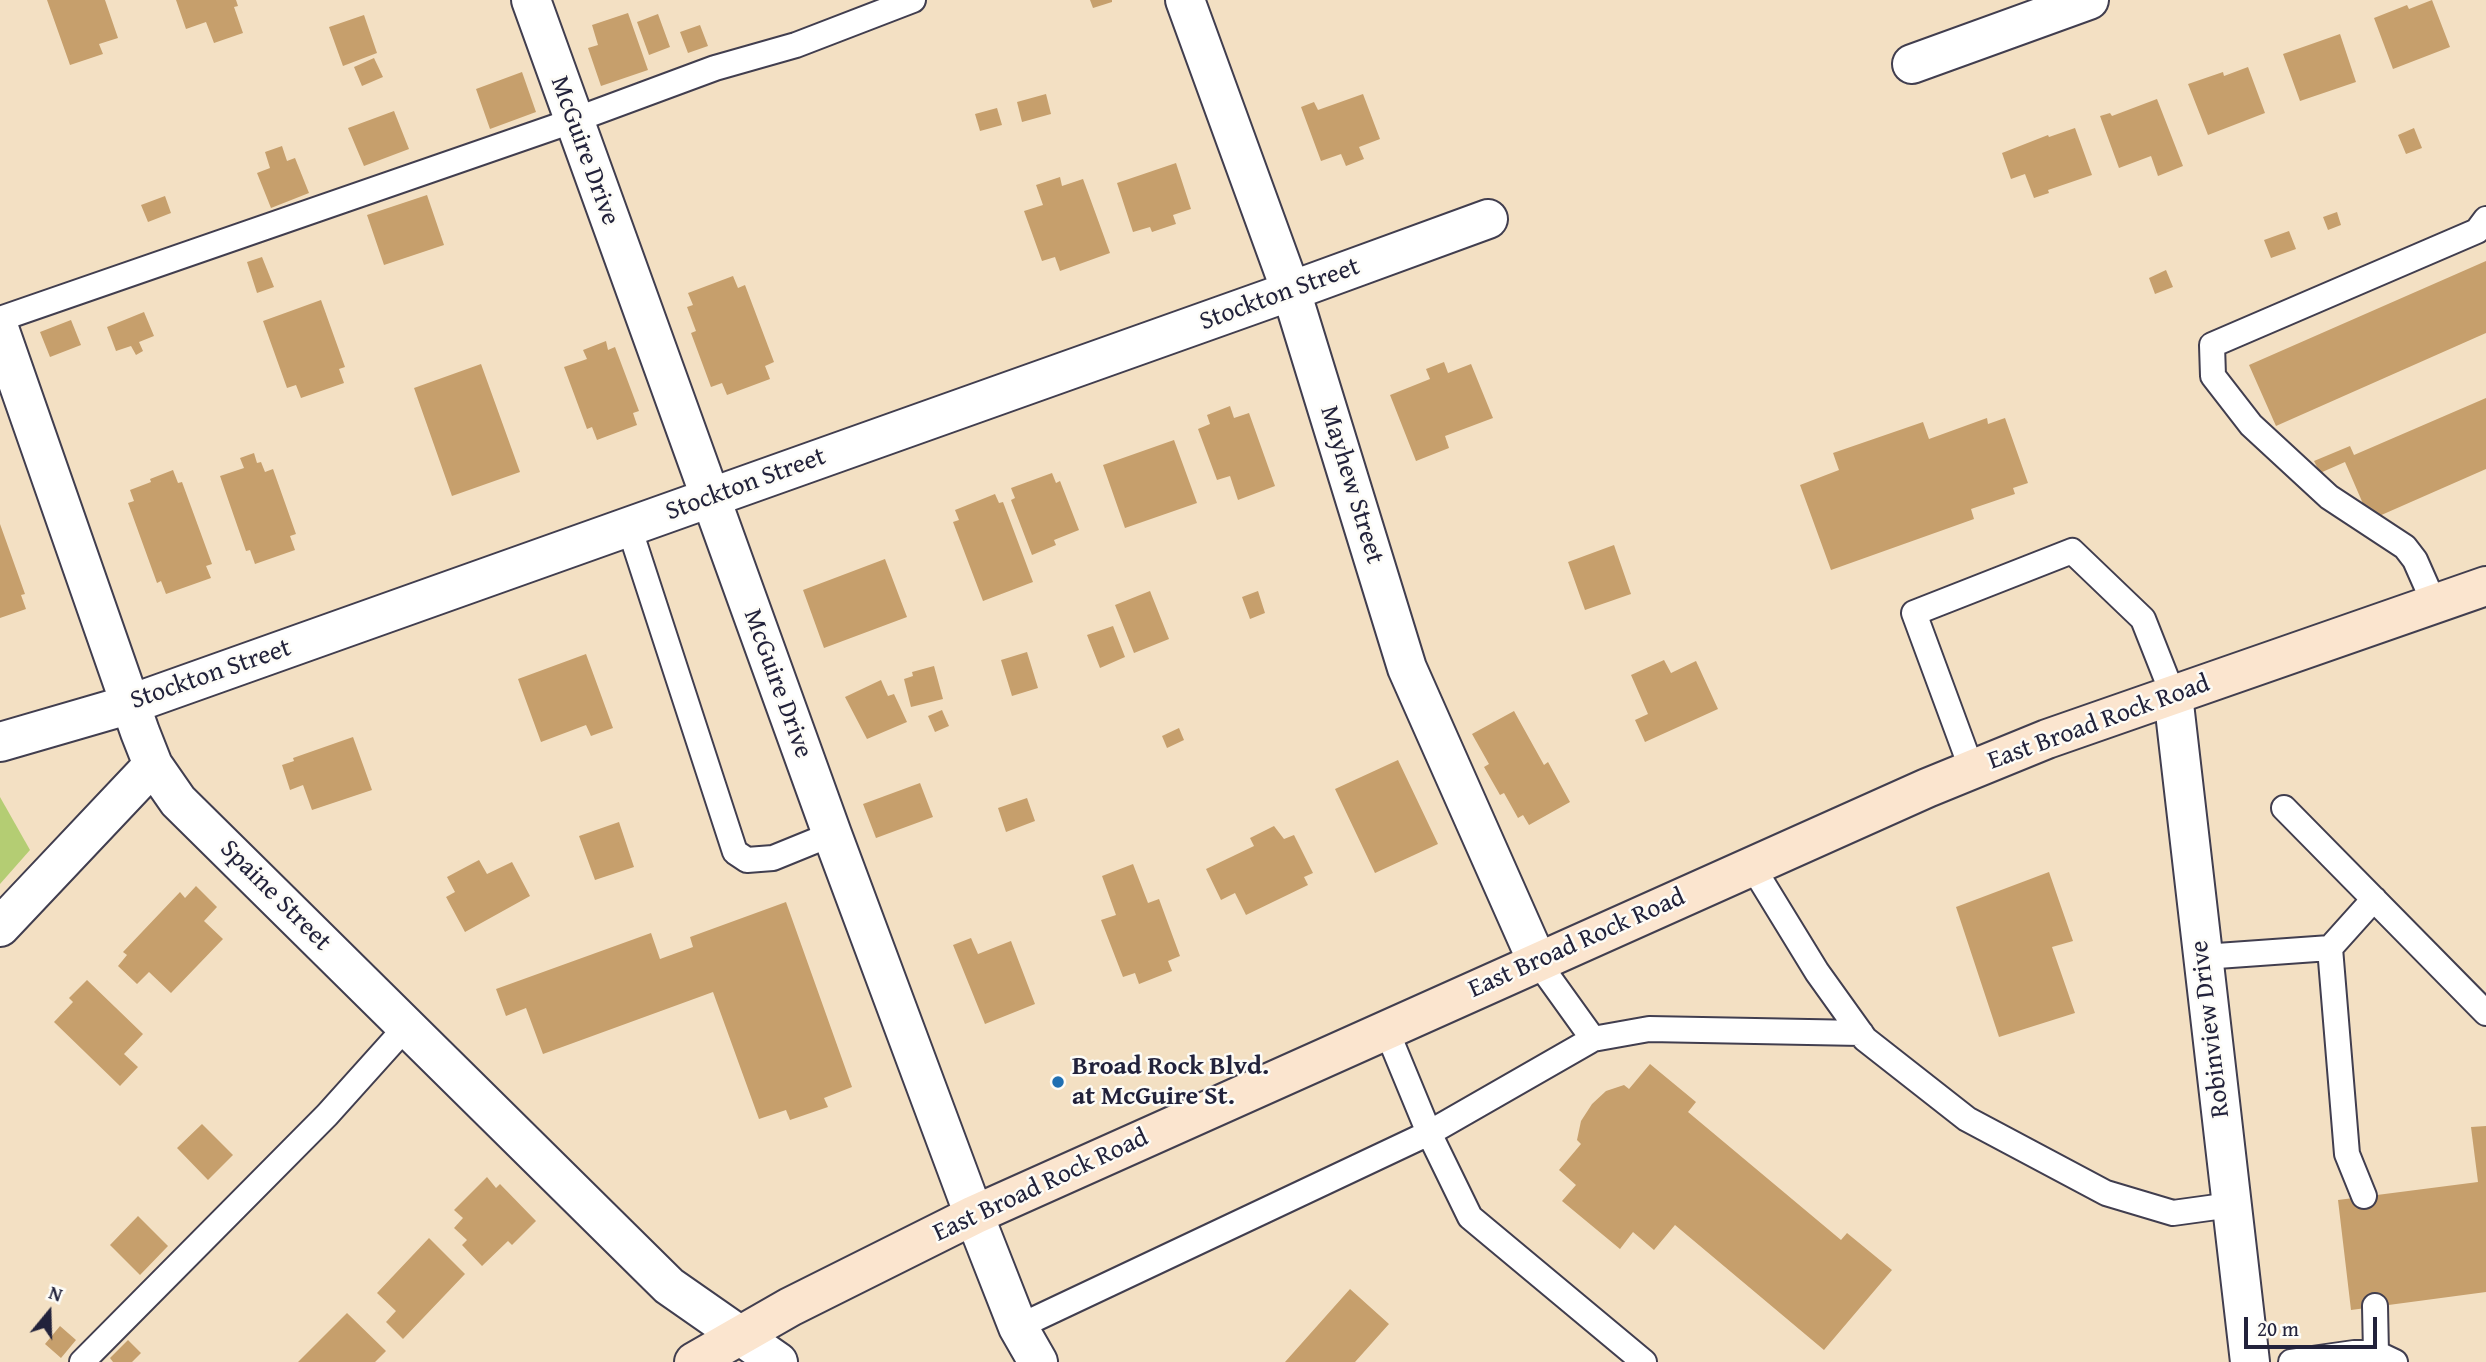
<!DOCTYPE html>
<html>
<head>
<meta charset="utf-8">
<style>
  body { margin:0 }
  #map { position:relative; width:2486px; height:1362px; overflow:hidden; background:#f3e0c3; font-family:"Gentium Book Plus",serif }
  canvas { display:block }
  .north { position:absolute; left:14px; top:1278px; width:70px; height:70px; -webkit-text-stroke:5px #fdfcf7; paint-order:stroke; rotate:19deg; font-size:19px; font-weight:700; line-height:28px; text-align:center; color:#22223b }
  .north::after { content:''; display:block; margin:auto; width:24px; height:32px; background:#22223b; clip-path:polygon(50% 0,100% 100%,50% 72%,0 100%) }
  .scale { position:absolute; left:2244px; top:1317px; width:133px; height:32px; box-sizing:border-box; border:4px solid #22223b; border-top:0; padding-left:9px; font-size:21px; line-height:24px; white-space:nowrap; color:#22223b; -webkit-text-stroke:5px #fdfcf7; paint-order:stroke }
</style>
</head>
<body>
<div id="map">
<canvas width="2486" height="1362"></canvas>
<div class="north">N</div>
<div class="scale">20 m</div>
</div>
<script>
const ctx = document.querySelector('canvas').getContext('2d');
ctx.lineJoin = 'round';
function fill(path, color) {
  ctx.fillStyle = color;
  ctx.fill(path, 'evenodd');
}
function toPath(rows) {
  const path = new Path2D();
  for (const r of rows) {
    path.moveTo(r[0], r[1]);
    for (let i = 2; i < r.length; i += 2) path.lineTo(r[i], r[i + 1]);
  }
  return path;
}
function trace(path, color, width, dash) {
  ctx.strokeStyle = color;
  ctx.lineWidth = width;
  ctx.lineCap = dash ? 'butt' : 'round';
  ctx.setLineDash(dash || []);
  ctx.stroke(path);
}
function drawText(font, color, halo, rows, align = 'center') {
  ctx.font = font + ' "Gentium Book Plus",serif';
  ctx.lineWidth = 5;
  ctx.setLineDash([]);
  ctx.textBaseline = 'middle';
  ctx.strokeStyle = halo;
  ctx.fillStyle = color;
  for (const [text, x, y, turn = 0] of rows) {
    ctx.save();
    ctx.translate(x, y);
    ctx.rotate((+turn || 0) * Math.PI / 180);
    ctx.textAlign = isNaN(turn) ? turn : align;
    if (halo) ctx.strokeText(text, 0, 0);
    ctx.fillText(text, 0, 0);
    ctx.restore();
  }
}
const green = toPath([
  [0,797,30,850,0,884]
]);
const building = toPath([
  [47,0,105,0,118,38,99,44,103,54,70,65],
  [176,0,236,0,238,6,234,7,243,33,214,43,206,22,186,29],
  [1090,0,1112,0,1112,2,1093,8],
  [2432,0,2450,47,2393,69,2374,18,2407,5,2409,9],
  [628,13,648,70,601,86,588,48,598,45,592,25],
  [658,14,670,47,649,55,637,22],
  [364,15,377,53,343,66,329,27],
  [700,25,708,46,688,53,680,32],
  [2340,34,2356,82,2300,101,2283,54],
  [374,58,383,77,362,86,354,67],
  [2248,67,2265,113,2208,135,2188,84,2223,72,2224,76],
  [522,72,536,112,490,129,476,89],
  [1046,94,1051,114,1022,122,1017,102],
  [1363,94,1380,139,1359,147,1364,159,1346,166,1341,154,1321,161,1301,107,1314,102,1318,110],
  [2157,99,2183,166,2158,176,2151,156,2119,168,2100,116,2110,113,2112,116],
  [997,108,1002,125,980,131,975,114],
  [394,111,409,149,364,166,348,128],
  [2075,128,2092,175,2048,190,2049,193,2034,198,2025,174,2011,179,2002,153,2048,135,2049,137],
  [2414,128,2422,148,2406,154,2398,135],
  [282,146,287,161,295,158,309,193,271,208,257,173,270,168,265,152],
  [1176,163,1191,209,1173,215,1176,224,1152,232,1150,227,1133,232,1117,183],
  [1060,177,1062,186,1083,179,1110,253,1060,271,1055,257,1042,261,1024,211,1043,205,1036,185],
  [427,195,444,245,384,265,367,215],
  [165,196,171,213,148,222,141,205],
  [2337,212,2341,225,2328,230,2323,217],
  [2289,231,2296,249,2271,258,2264,240],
  [262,257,274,287,257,293,247,262],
  [2486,261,2486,333,2276,426,2249,365],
  [2166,270,2173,287,2155,294,2149,278],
  [733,276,738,288,745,285,774,362,765,366,770,379,727,395,722,383,711,387,691,333,696,331,687,307,693,305,688,293],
  [321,300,345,367,339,369,344,383,301,398,296,385,287,388,263,321],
  [144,312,154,336,139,342,143,351,136,355,131,346,116,351,107,327],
  [71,320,81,345,50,357,40,332],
  [606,341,608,350,615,347,639,411,633,413,637,425,597,440,592,427,587,429,564,367,587,359,583,350],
  [1444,362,1448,373,1471,364,1493,418,1445,436,1449,448,1416,461,1390,395,1430,379,1426,369],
  [481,364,520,472,452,496,414,388],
  [2486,398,2486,469,2370,520,2345,462,2320,473,2314,461,2350,446,2354,455],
  [1230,406,1234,418,1249,413,1275,486,1238,500,1230,476,1217,480,1198,429,1210,424,1207,415],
  [1987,418,1988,424,2005,418,2028,483,2013,488,2015,494,1971,509,1974,519,1831,570,1800,485,1839,470,1833,453,1923,422,1929,439],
  [1174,440,1197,503,1125,528,1103,465],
  [254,453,257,463,261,462,265,472,273,469,296,534,290,536,295,550,255,564,250,550,246,551,220,476,244,468,240,458],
  [173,470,178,483,182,482,212,564,206,566,211,578,166,594,161,581,157,583,128,503,134,501,130,490,151,482,150,479],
  [1052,473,1056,483,1060,481,1079,530,1054,540,1056,545,1032,555,1011,500,1015,498,1011,488],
  [995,494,999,503,1003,502,1033,582,983,601,953,522,959,520,955,510],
  [0,524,25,594,21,595,26,609,0,618],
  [1614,545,1631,594,1585,610,1568,562],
  [885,559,907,617,824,648,803,590],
  [1150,591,1169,639,1134,653,1115,605],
  [1258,591,1265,613,1250,619,1242,597],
  [1113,626,1125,657,1100,668,1087,635],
  [1027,652,1038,688,1012,696,1001,660],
  [586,654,613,728,591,736,586,725,541,742,518,679],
  [1664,660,1671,673,1696,661,1718,709,1645,742,1635,720,1648,714,1631,675],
  [934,666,943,699,911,707,904,679,913,676,912,672],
  [881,680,888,696,894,694,907,722,867,739,845,697],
  [942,710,949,726,935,732,928,716],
  [1514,711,1544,765,1548,762,1570,802,1529,825,1523,815,1518,818,1504,793,1500,795,1484,767,1489,764,1472,734],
  [1179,728,1184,740,1167,748,1162,736],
  [353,737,372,790,312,810,303,785,290,790,282,765,294,761,293,758],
  [1398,760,1438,844,1375,873,1335,789],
  [920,783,933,817,876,838,863,804],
  [1027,798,1035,821,1006,832,998,808],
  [619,822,634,867,595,880,579,836],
  [1274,826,1284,839,1294,835,1313,873,1304,877,1308,885,1246,915,1235,893,1221,900,1206,869,1254,846,1250,838],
  [479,860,487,874,512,862,530,896,465,932,446,897,455,892,447,877],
  [1133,864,1148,903,1159,899,1180,956,1168,961,1172,971,1139,984,1135,973,1123,977,1101,920,1116,915,1102,876],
  [2049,872,2073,941,2052,947,2075,1013,1999,1037,1956,907],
  [196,886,217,907,204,921,223,939,171,993,149,972,137,984,118,966,127,955,123,952,180,892,185,898],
  [786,902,852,1087,824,1098,828,1107,790,1120,786,1110,759,1119,713,992,543,1054,526,1008,506,1016,496,989,651,933,660,959,693,947,690,937],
  [971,938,978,954,1011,941,1035,1004,985,1024,953,945],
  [87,980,143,1034,124,1054,138,1067,120,1086,54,1022,73,1002,69,998],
  [1650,1064,1696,1102,1688,1112,1841,1240,1847,1233,1892,1270,1824,1350,1675,1225,1654,1250,1633,1232,1620,1249,1562,1201,1576,1185,1559,1170,1581,1144,1577,1140,1581,1121,1592,1104,1606,1091,1624,1085,1629,1089],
  [202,1124,233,1155,208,1180,177,1148],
  [2486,1126,2486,1292,2351,1310,2338,1200,2478,1182,2471,1127],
  [487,1177,496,1188,500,1184,536,1221,512,1245,508,1241,482,1266,462,1245,467,1240,454,1228,463,1218,454,1210],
  [138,1216,168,1246,140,1275,110,1245],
  [429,1238,465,1274,403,1339,386,1322,396,1311,377,1293],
  [1350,1289,1389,1324,1355,1362,1285,1362],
  [347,1313,386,1351,375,1362,298,1362],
  [60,1326,76,1340,61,1358,45,1344],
  [128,1340,141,1353,132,1362,113,1362,110,1358]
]);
const lane = toPath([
  [0,319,572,121,715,68,796,45,913,0],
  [629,527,735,852,747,860,773,858,832,834],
  [2434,603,2415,560,2405,547,2329,497,2251,425,2213,376,2212,345,2477,231,2486,219],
  [1972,770,1914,613,2072,551,2143,619,2173,695],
  [2284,808,2486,1013],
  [1752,866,1817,972,1865,1039,1967,1119,2106,1193,2173,1213,2231,1205],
  [2330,948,2374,899],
  [2203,957,2330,948,2347,1154,2364,1196],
  [1537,961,1593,1039,1649,1029,1861,1033],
  [1386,1029,1429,1133,1593,1039],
  [2375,1306,2376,1353],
  [1018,1327,1429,1133,1470,1217,1644,1362],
  [82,1362,327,1115,407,1026],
  [2291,1362,2354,1353,2376,1353,2395,1362]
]);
const street = toPath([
  [531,0,832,834,974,1215,1018,1327,1038,1362],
  [1185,0,1291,291,1407,668,1537,961],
  [1912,64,2089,0],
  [0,331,140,732,153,765,178,801,669,1286,778,1362],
  [2173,695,2250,1362],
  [0,742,131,704,1291,291,1488,219],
  [0,927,153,765]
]);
const secondary = toPath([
  [694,1362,790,1307,974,1215,1927,788,2047,739,2486,586]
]);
const markers = [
  [1058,1082,7,"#1f6fb2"]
];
const streetNames = [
  ["McGuire Drive",584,151,70],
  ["Stockton Street",1280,295,-20],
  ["Stockton Street",746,485,-20],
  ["Mayhew Street",1351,485,73],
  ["Stockton Street",211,675,-19],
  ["McGuire Drive",777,684,70],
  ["East Broad Rock Road",2099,723,-20],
  ["Spaine Street",275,896,45],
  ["East Broad Rock Road",1577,944,-24],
  ["Robinview Drive",2211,1029,-97],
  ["East Broad Rock Road",1041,1186,-25]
];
const poiNames = [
  ["Broad Rock Blvd.",1072,1067],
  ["at McGuire St.",1072,1097]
];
fill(green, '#b4cd73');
fill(building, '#c69f6c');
trace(lane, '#413e4f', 28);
trace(street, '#413e4f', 42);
trace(secondary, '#413e4f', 42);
trace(lane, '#fff', 24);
trace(street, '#fff', 38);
trace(secondary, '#fbe5cf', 38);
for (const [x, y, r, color] of markers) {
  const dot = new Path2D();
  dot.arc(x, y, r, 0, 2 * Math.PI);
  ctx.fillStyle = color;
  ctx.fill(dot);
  trace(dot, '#fdfcf7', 2.5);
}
drawText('26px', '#22223b', '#fdfcf7', streetNames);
drawText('bold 26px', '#22223b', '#fdfcf7', poiNames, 'left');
</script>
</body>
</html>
